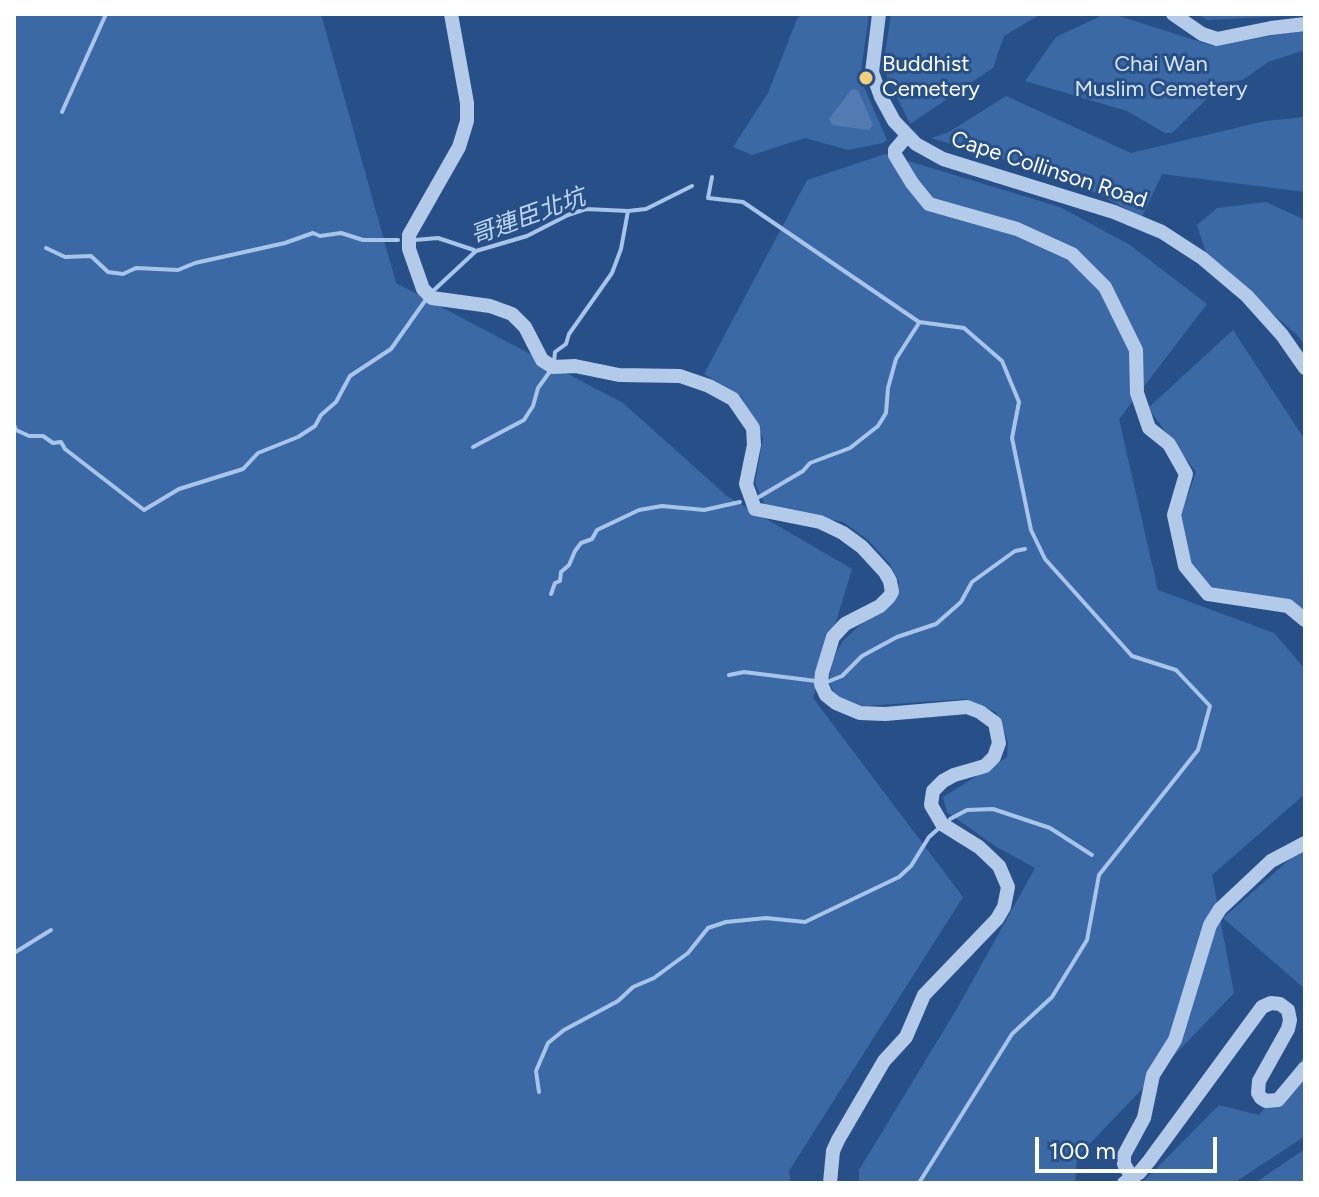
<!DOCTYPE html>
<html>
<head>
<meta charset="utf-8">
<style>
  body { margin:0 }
  #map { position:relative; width:1319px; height:1197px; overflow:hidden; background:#275088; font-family:Figtree,sans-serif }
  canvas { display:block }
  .frame { position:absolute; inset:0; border:16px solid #fff; pointer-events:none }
  .scale { position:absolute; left:1035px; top:1137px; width:182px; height:36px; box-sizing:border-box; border:4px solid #fff; border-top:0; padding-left:10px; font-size:24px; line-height:28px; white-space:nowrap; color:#fff; -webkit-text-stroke:6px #275088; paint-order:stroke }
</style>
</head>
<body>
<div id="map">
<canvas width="1319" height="1197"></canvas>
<div class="frame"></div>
<div class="scale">100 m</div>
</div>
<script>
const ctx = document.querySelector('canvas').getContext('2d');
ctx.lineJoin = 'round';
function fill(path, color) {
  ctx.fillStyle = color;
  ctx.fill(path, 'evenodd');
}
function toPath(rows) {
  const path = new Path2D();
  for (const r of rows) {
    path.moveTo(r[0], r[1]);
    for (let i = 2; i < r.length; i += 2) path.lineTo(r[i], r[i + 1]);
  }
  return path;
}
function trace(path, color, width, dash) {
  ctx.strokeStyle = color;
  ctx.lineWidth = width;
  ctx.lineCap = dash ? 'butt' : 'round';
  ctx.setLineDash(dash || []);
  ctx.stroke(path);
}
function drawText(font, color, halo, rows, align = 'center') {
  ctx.font = font + ' Figtree,"Noto Sans TC",sans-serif';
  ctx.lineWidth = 6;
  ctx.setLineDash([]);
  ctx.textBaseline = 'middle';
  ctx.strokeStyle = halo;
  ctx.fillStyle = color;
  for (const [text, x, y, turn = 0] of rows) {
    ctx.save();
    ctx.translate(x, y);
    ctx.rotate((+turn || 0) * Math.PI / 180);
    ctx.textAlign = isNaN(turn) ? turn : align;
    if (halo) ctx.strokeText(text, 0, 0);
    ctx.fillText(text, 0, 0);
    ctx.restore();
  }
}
const green = toPath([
  [14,14,321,14,396,283,623,403,727,496,852,569,813,698,963,897,789,1171,791,1183,14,1183],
  [802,14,869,14,860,78,887,140,883,143,848,150,805,138,752,155,733,147,768,93,797,19],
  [891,14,1041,14,1004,36,993,68,910,124,883,68],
  [1105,14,1113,14,1213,46,1305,30,1305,50,1268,62,1243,80,1224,82,1172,133,1165,133,1127,111,1025,81,1056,37],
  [1198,14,1305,14,1305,15,1207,20],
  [1006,96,1131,153,1265,121,1305,117,1305,192,1162,174,1142,217,1067,178,931,138,949,132],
  [885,154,1060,207,1130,245,1207,304,1119,419,1158,590,1274,633,1305,669,1305,794,1212,875,1234,993,1077,1157,1075,1183,859,1183,859,1170,958,1007,1035,868,995,846,947,812,943,797,1007,757,1008,742,996,712,966,699,864,706,836,696,829,682,833,657,843,641,862,623,885,611,895,599,899,582,890,564,867,539,843,522,765,505,755,483,763,438,741,396,704,374,807,180],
  [1266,202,1305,220,1305,345,1297,335,1207,256,1197,225,1217,208],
  [1233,330,1305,440,1305,615,1211,590,1190,565,1179,519,1196,472,1148,408],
  [1305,846,1305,989,1223,918],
  [1305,1055,1305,1136,1234,1183,1142,1183,1219,1105,1259,1115],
  [1305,1149,1305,1183,1255,1183,1262,1178]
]);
const stream = toPath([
  [62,112,106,14],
  [712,177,708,198,743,202,919,322,964,328,1002,361,1019,402,1012,438,1031,530,1045,559,1132,656,1176,670,1210,706,1198,750,1099,875,1087,940,1052,997,1012,1034,919,1183],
  [415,240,438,238,474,250],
  [46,248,65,257,91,256,108,272,123,274,136,268,178,270,195,263,285,243,313,233,320,236,341,233,363,240,398,240],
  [433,291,476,251,527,236,568,215,586,209,628,211,646,209,692,186],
  [554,362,555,352,566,344,569,334,612,273,621,249,628,211],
  [14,425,16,430,29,436,43,436,53,443,61,442,65,449,144,510,179,489,243,469,258,453,298,437,315,426,321,415,336,402,350,376,391,349,427,298],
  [473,447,524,420,533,406,538,388,551,370],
  [759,497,803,471,810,463,850,448,878,426,886,413,888,388,896,359,919,323],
  [551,594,555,583,560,581,561,572,569,565,575,551,581,543,592,539,597,530,639,510,662,506,704,510,740,502],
  [729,675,744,672,816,681],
  [827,682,842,676,862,656,897,637,936,624,961,602,972,582,1015,551,1025,549],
  [950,819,967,810,993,809,1050,828,1092,855],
  [14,953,51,930],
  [539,1092,536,1071,548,1043,564,1030,618,1001,633,987,654,978,688,953,708,928,726,922,766,918,805,922,899,877,911,866,929,837,938,829]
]);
const building = toPath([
  [852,89,858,90,873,125,869,130,832,125,829,119]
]);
const minor = toPath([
  [451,14,467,103,467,121,459,147,409,235,409,249,423,289,432,298,490,306,512,314,525,327,542,360,553,367,575,366,619,375,680,376,709,386,733,399,753,428,754,445,746,484,755,509,820,522,843,533,862,547,885,572,890,581,892,592,889,597,880,606,845,624,833,637,822,673,821,684,826,695,836,703,860,713,885,714,967,707,980,712,995,723,999,743,994,757,985,766,954,775,943,781,933,791,931,805,942,824,979,847,999,866,1008,887,1004,907,997,919,924,995,906,1037,884,1061,838,1140,833,1151,830,1183],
  [879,14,872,72,881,97,894,121,916,144,943,159,1114,212,1162,232,1202,258,1247,296,1282,335,1305,368],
  [1173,14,1202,34,1217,39,1271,28,1305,24],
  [907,136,895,150,895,155,912,183,929,204,1017,229,1072,254,1105,287,1136,350,1137,393,1149,428,1169,444,1186,474,1174,515,1185,566,1208,594,1288,606,1305,620],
  [1132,1178,1124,1164,1124,1155,1144,1118,1153,1075,1175,1040,1210,925,1220,909,1271,861,1305,843],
  [1124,1183,1139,1173,1149,1161,1262,1007,1271,1003,1280,1004,1288,1010,1290,1020,1288,1029,1259,1081,1258,1093,1261,1098,1266,1101,1278,1100,1305,1068]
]);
const markers = [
  [866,78,8,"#f1d078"]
];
const poiNames = [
  ["Buddhist",882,65],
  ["Cemetery",882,90]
];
const parkNames = [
  ["Chai Wan",1161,65],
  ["Muslim Cemetery",1161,90]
];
const streetNames = [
  ["Cape Collinson Road",1049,170,18]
];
const waterNames = [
  ["哥連臣北坑",528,217,-20]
];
fill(green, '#3b69a5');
trace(stream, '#a8c5e9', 4);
fill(building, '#537bb2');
trace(minor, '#b3cae9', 14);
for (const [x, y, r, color] of markers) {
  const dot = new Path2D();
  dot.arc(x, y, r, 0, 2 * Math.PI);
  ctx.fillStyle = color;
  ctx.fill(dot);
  trace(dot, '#275088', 3);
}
drawText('22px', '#fff', '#275088', poiNames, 'left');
drawText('22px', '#d7e5f7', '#275088', parkNames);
drawText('22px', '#fff', '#275088', streetNames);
drawText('italic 24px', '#bfd5f0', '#275088', waterNames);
</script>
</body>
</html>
